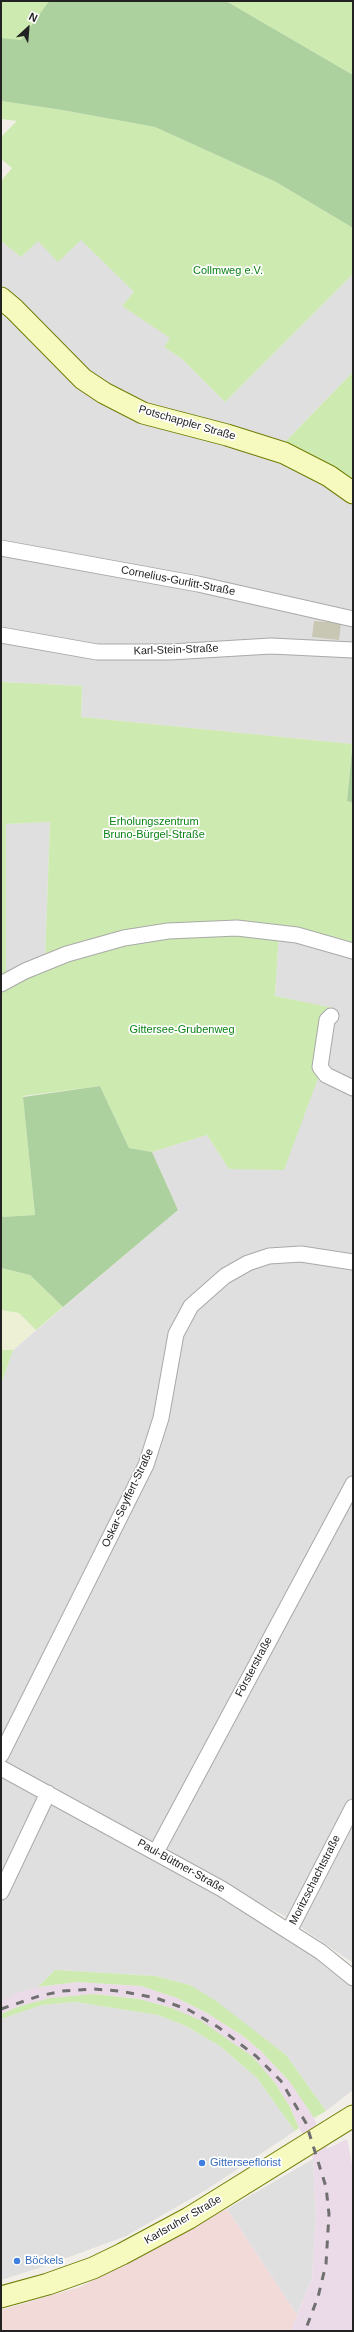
<!DOCTYPE html>
<html>
<head>
<meta charset="utf-8">
<style>
  body { margin:0 }
  #map { position:relative; width:354px; height:2332px; overflow:hidden; background:#f2efe9; font-family:Helvetica,sans-serif }
  canvas { display:block }
  .frame { position:absolute; inset:0; border:2px solid #222; pointer-events:none }
  .north { position:absolute; left:8px; top:8px; width:40px; height:40px; -webkit-text-stroke:3px #fff; paint-order:stroke; rotate:26deg; font-size:11px; font-weight:700; line-height:16px; text-align:center; color:#222 }
  .north::after { content:''; display:block; margin:auto; width:14px; height:18px; background:#222; clip-path:polygon(50% 0,100% 100%,50% 72%,0 100%) }
</style>
</head>
<body>
<div id="map">
<canvas width="354" height="2332"></canvas>
<div class="frame"></div>
<div class="north">N</div>
</div>
<script>
const ctx = document.querySelector('canvas').getContext('2d');
ctx.lineJoin = 'round';
function fill(path, color) {
  ctx.fillStyle = color;
  ctx.fill(path, 'evenodd');
}
function toPath(rows) {
  const path = new Path2D();
  for (const r of rows) {
    path.moveTo(r[0], r[1]);
    for (let i = 2; i < r.length; i += 2) path.lineTo(r[i], r[i + 1]);
  }
  return path;
}
function trace(path, color, width, dash) {
  ctx.strokeStyle = color;
  ctx.lineWidth = width;
  ctx.lineCap = dash ? 'butt' : 'round';
  ctx.setLineDash(dash || []);
  ctx.stroke(path);
}
function drawText(font, color, halo, rows, align = 'center') {
  ctx.font = font + ' Helvetica,sans-serif';
  ctx.lineWidth = 3.5;
  ctx.setLineDash([]);
  ctx.textBaseline = 'middle';
  ctx.strokeStyle = halo;
  ctx.fillStyle = color;
  for (const [text, x, y, turn = 0] of rows) {
    ctx.save();
    ctx.translate(x, y);
    ctx.rotate((+turn || 0) * Math.PI / 180);
    ctx.textAlign = isNaN(turn) ? turn : align;
    if (halo) ctx.strokeText(text, 0, 0);
    ctx.fillText(text, 0, 0);
    ctx.restore();
  }
}
const residential = toPath([
  [81,239,134,292,122,306,171,338,164,347,182,359,225,402,353,274,353,372,286,441,353,493,352,744,81,717,82,686,1,682,1,241,21,257,38,240],
  [50,822,45,963,6,981,6,824],
  [279,933,353,951,353,1963,283,1915,161,1854,341,1973,353,1987,353,2090,326,2111,286,2055,190,1985,155,1976,55,1970,38,1987,1,2001,1,1385,13,1350,178,1210,152,1152,207,1135,229,1169,332,1009,275,996],
  [76,2002,158,2015,186,2026,220,2046,257,2078,295,2131,206,2190,126,2236,42,2267,1,2280,1,2019,42,2005],
  [313,2159,316,2218,312,2278,297,2315,227,2209]
]);
const commercial = toPath([
  [227,2209,297,2315,291,2331,1,2331,1,2310,80,2287]
]);
const industrial = toPath([
  [77,1982,141,1986,177,1998,207,2013,243,2036,261,2051,291,2082,314,2118,327,2149,347,2139,353,2169,353,2331,291,2331,312,2278,316,2218,313,2159,290,2107,275,2083,172,2008,139,1999,94,1994,20,2006,1,2014,1,2001,14,1994,38,1987]
]);
const construction = toPath([
  [314,621,341,623,339,640,312,637]
]);
const farmland = toPath([
  [1,1310,19,1313,36,1330,13,1350,1,1350]
]);
const grass = toPath([
  [1,1,49,1,21,41,1,38],
  [226,1,353,1,353,75],
  [1,101,62,110,155,127,276,182,353,228,353,274,225,402,182,359,164,347,170,338,122,306,134,292,81,240,58,262,38,241,21,257,1,241,1,181,12,168,1,159,1,137,17,121,1,119],
  [353,372,353,493,284,453,286,441],
  [1,682,82,686,81,717,352,744,347,801,353,803,353,951,279,933,275,996,333,1008,321,1070,284,1170,229,1169,207,1135,152,1152,129,1148,100,1086,23,1096,35,1215,1,1217],
  [50,822,45,963,6,980,6,824],
  [1,1268,30,1275,63,1307,36,1330,19,1313,1,1310],
  [1,1350,13,1350,1,1385],
  [55,1970,155,1976,190,1985,216,2001,286,2055,326,2111,314,2118,290,2082,261,2051,243,2036,207,2013,177,1998,141,1986,77,1982,38,1987],
  [94,1994,139,1999,172,2008,200,2020,253,2057,275,2083,290,2107,299,2128,295,2131,257,2078,220,2046,186,2026,158,2015,76,2002,42,2005,1,2019,1,2014,20,2006,50,1998]
]);
const forest = toPath([
  [49,1,226,1,353,75,353,228,276,182,155,127,62,110,1,101,1,38,21,40],
  [353,738,353,803,347,801],
  [100,1086,129,1148,152,1152,178,1210,63,1307,30,1275,1,1268,1,1217,35,1215,23,1097]
]);
const street = toPath([
  [1,548,198,584,353,619],
  [1,635,97,652,170,652,271,646,353,650],
  [1,984,25,971,67,954,124,938,168,931,237,928,297,935,353,951],
  [331,1016,327,1020,320,1067,326,1075,353,1088],
  [1,1755,146,1465,161,1418,176,1334,191,1306,225,1276,248,1263,269,1256,301,1254,353,1262],
  [1,1768,222,1889,321,1952,353,1978],
  [156,1852,353,1484],
  [1,1892,48,1793],
  [289,1931,353,1807]
]);
const secondary = toPath([
  [1,298,14,309,83,379,104,393,143,413,227,435,284,453,329,476,353,493],
  [1,2297,48,2284,93,2268,122,2254,189,2218,353,2116]
]);
const rail = toPath([
  [1,2009,39,1996,63,1991,93,1989,119,1991,156,1998,189,2010,218,2027,256,2056,281,2081,306,2123,326,2187,329,2214,326,2264,318,2297,305,2331]
]);
const markers = [
  [202,2163,4,"#3f7fe0"],
  [17,2261,4,"#3f7fe0"]
];
const parkNames = [
  ["Collmweg e.V.",228,271],
  ["Erholungszentrum",154,822],
  ["Bruno-Bürgel-Straße",154,835],
  ["Gittersee-Grubenweg",182,1030]
];
const streetNames = [
  ["Potschappler Straße",187,423,16],
  ["Cornelius-Gurlitt-Straße",178,581,11],
  ["Karl-Stein-Straße",176,650,-2],
  ["Oskar-Seyffert-Straße",128,1498,-65],
  ["Försterstraße",254,1667,-62],
  ["Paul-Büttner-Straße",181,1866,29],
  ["Moritzschachtstraße",315,1880,-63],
  ["Karlsruher Straße",183,2220,-30]
];
const shopNames = [
  ["Gitterseeflorist",210,2163],
  ["Böckels",25,2261]
];
fill(residential, '#e0dfdf');
fill(commercial, '#f2dad9');
fill(industrial, '#ebdbe8');
fill(construction, '#c7c7b4');
fill(farmland, '#eef0d5');
fill(grass, '#cdebb0');
fill(forest, '#add19e');
trace(street, '#a9a9a9', 17);
trace(secondary, '#707d05', 23);
trace(street, '#fff', 15);
trace(secondary, '#f7fabf', 21);
trace(rail, '#707070', 3, [8, 8]);
for (const [x, y, r, color] of markers) {
  const dot = new Path2D();
  dot.arc(x, y, r, 0, 2 * Math.PI);
  ctx.fillStyle = color;
  ctx.fill(dot);
  trace(dot, '#fff', 1.5);
}
drawText('11px', '#0c8416', '#fff', parkNames);
drawText('11px', '#222', '#fff', streetNames);
drawText('11px', '#366cbe', '#fff', shopNames, 'left');
</script>
</body>
</html>
